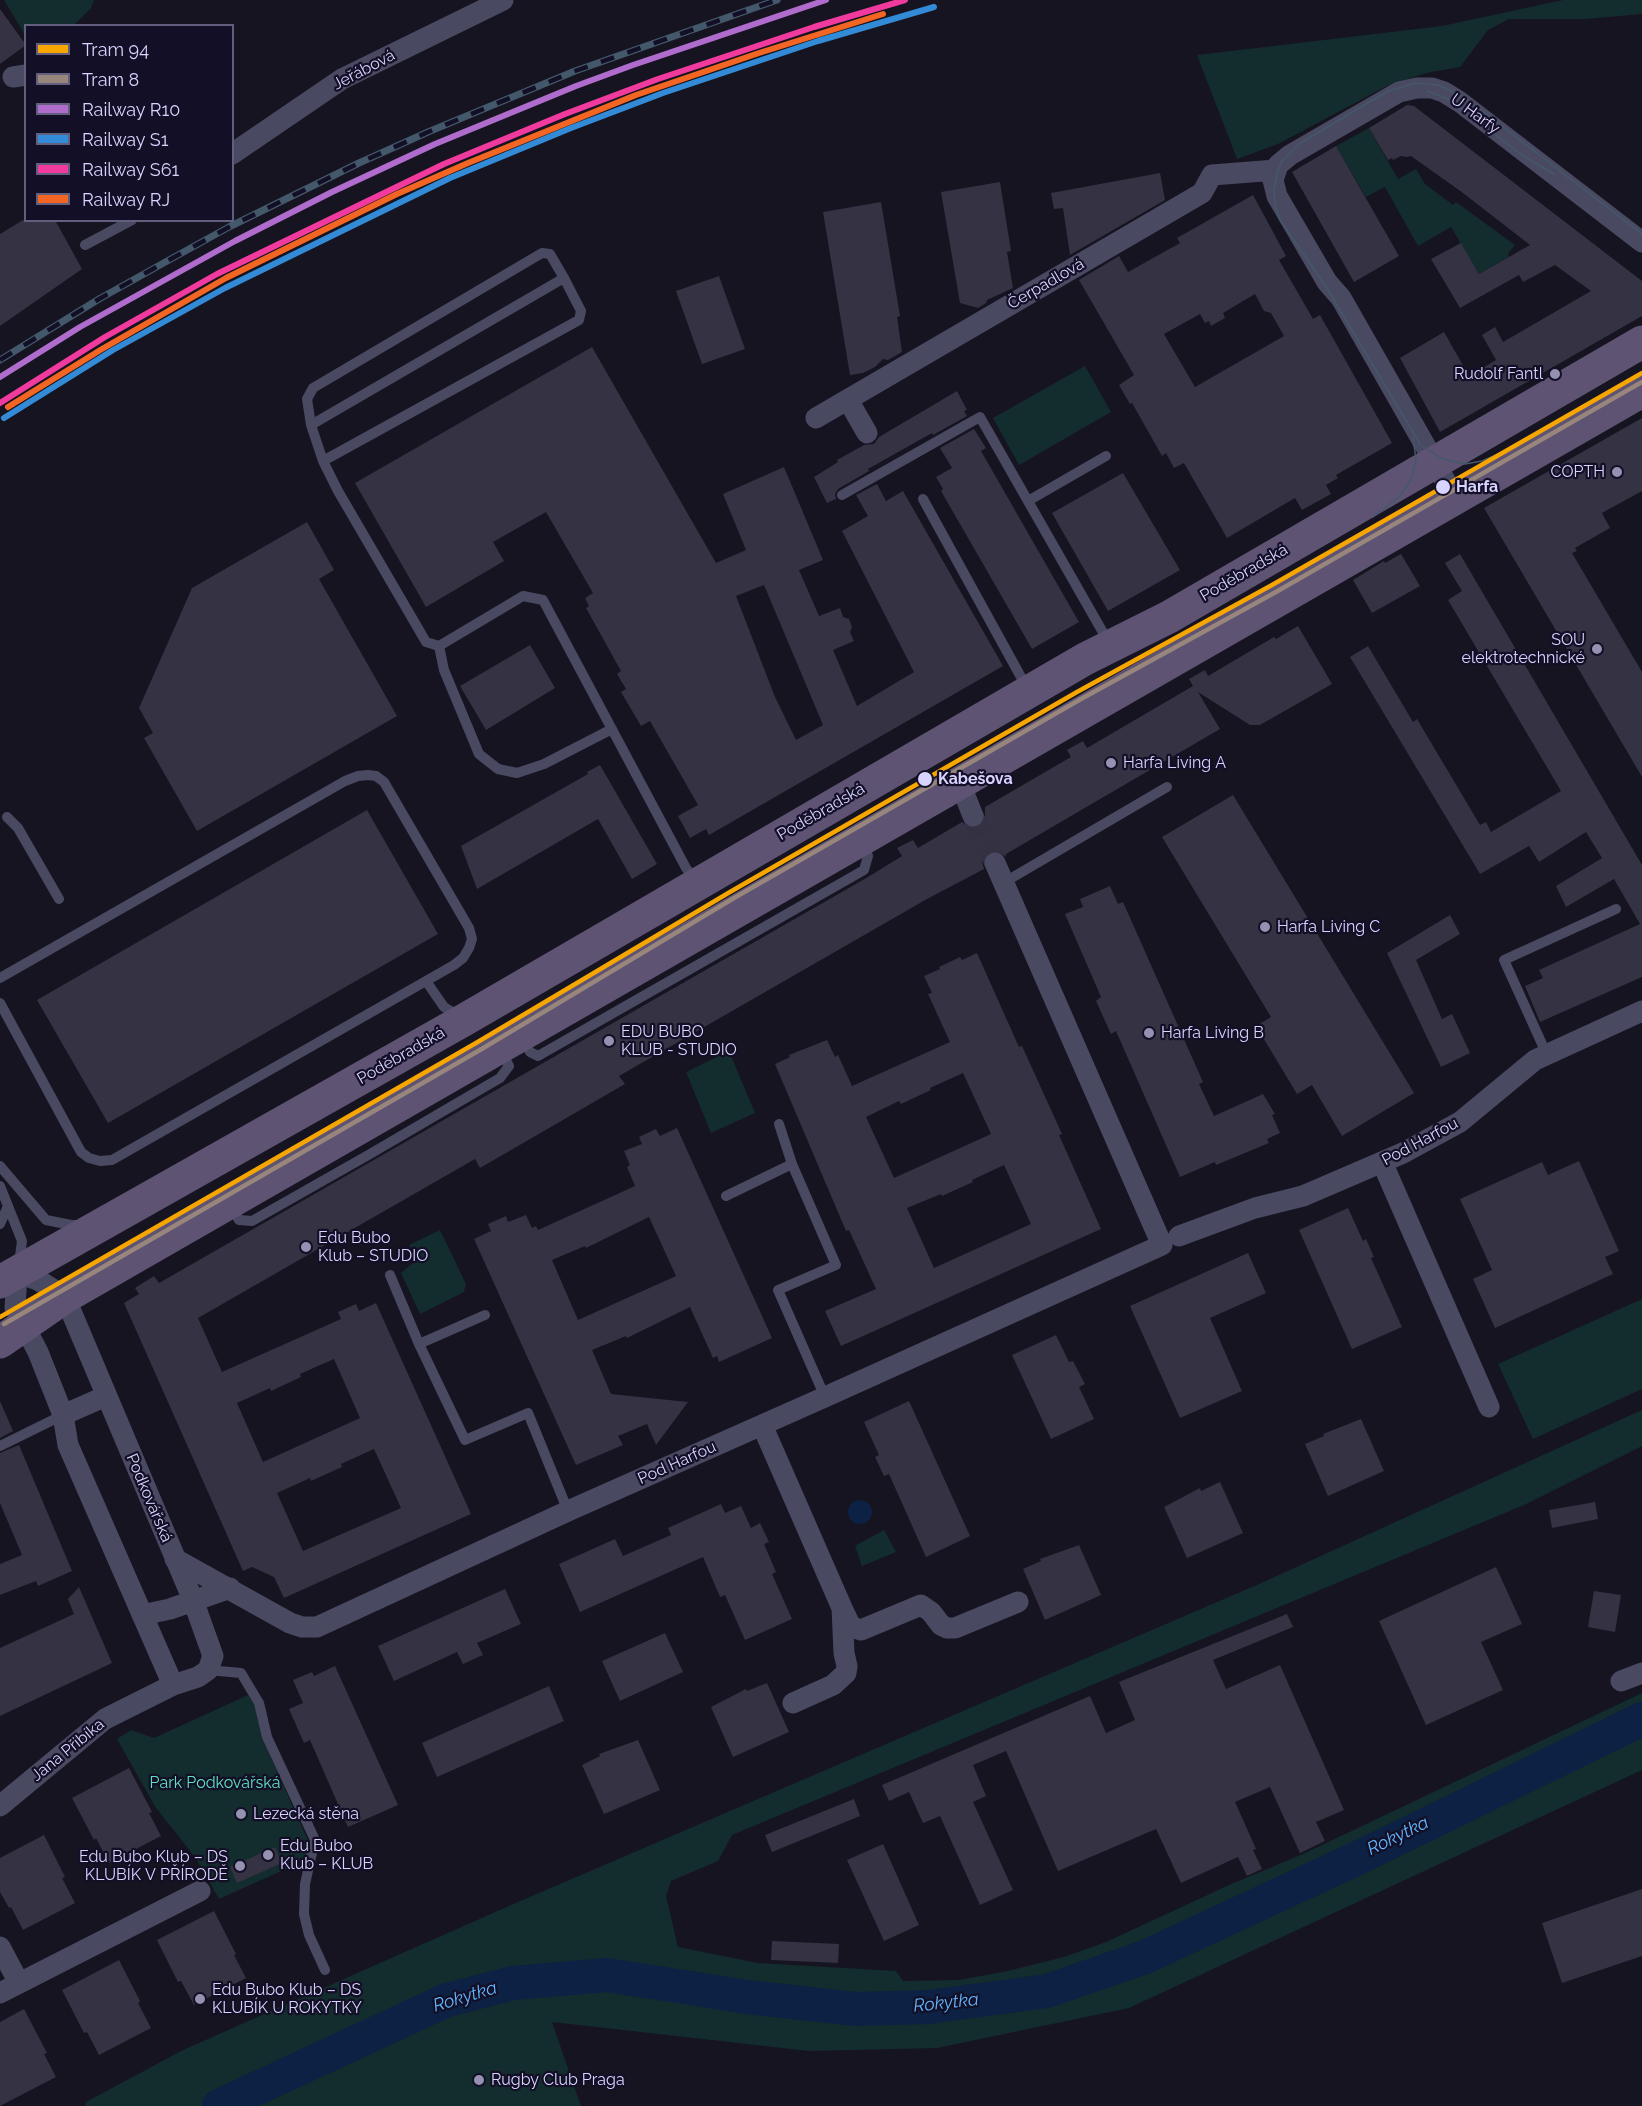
<!DOCTYPE html>
<html>
<head>
<meta charset="utf-8">
<style>
  body { margin:0 }
  #map { position:relative; width:1642px; height:2106px; overflow:hidden; background:#161421; font-family:Raleway,sans-serif }
  canvas { display:block }
  .legend { position:absolute; left:24px; top:24px; width:210px; height:198px; box-sizing:border-box; background:#130f26; border:2px solid #625e7d; margin:0; padding:8px 10px; list-style:none; font-size:18px; color:#d9d4ff }
  .legend li { display:flex; align-items:center; gap:12px; height:30px }
  .legend b { width:30px; border:2px solid #625e7d }
</style>
</head>
<body>
<div id="map">
<canvas width="1642" height="2106"></canvas>
<ul class="legend">
<li><b style="height:8px;background:#f7a600"></b>Tram 94</li>
<li><b style="height:8px;background:#98867c"></b>Tram 8</li>
<li><b style="height:8px;background:#b06ccc"></b>Railway R10</li>
<li><b style="height:8px;background:#338bd7"></b>Railway S1</li>
<li><b style="height:8px;background:#f13a9d"></b>Railway S61</li>
<li><b style="height:8px;background:#f26522"></b>Railway RJ</li>
</ul>
</div>
<script>
const ctx = document.querySelector('canvas').getContext('2d');
ctx.lineJoin = 'round';
function fill(path, color) {
  ctx.fillStyle = color;
  ctx.fill(path, 'evenodd');
}
function toPath(rows) {
  const path = new Path2D();
  for (const r of rows) {
    if (r.length === 3) {
      path.moveTo(r[0] + r[2], r[1]);
      path.arc(r[0], r[1], r[2], 0, 2 * Math.PI);
      continue;
    }
    path.moveTo(r[0], r[1]);
    for (let i = 2; i < r.length; i += 2) path.lineTo(r[i], r[i + 1]);
  }
  return path;
}
function trace(path, color, width, dash) {
  ctx.strokeStyle = color;
  ctx.lineWidth = width;
  ctx.lineCap = dash ? 'butt' : 'round';
  ctx.setLineDash(dash || []);
  ctx.stroke(path);
}
function drawText(font, color, halo, rows, align = 'center') {
  ctx.font = font + ' Raleway,sans-serif';
  ctx.lineWidth = 4.5;
  ctx.setLineDash([]);
  ctx.textBaseline = 'middle';
  ctx.strokeStyle = halo;
  ctx.fillStyle = color;
  for (const [text, x, y, turn = 0] of rows) {
    ctx.save();
    ctx.translate(x, y);
    ctx.rotate((+turn || 0) * Math.PI / 180);
    ctx.textAlign = isNaN(turn) ? turn : align;
    if (halo) ctx.strokeText(text, 0, 0);
    ctx.fillText(text, 0, 0);
    ctx.restore();
  }
}
const green = toPath([
  [4,0,94,0,91,8,74,25,26,26,25,35],
  [1563,0,1642,0,1642,14,1586,19,1509,19,1488,30,1460,67,1426,73,1387,86,1278,144,1237,159,1197,55,1442,26],
  [1369,128,1398,179,1416,169,1425,184,1453,205,1456,202,1515,245,1508,254,1509,257,1479,274,1451,227,1418,246,1385,187,1366,197,1336,146],
  [1085,366,1111,412,1019,465,993,418],
  [729,1051,755,1113,711,1133,686,1072],
  [440,1230,466,1284,464,1292,420,1314,401,1273,414,1262,415,1255,409,1245],
  [1642,1299,1642,1389,1533,1439,1498,1364],
  [1642,1410,1642,1446,1524,1505,732,1835,718,1861,671,1881,666,1896,678,1947,758,1963,896,1971,903,1981,959,1980,1003,1972,1064,1957,1106,1942,1229,1885,1303,1854,1642,1693,1642,1770,1129,2008,937,2048,809,2051,552,2022,581,2106,85,2106,86,2102,183,2050,518,1902,1259,1584],
  [884,1530,896,1552,862,1566,855,1546],
  [248,1695,256,1708,262,1738,315,1856,219,1899,195,1857,156,1808,117,1739,131,1730,154,1738]
]);
const water = toPath([
  [860,1512,12]
]);
const river = toPath([
  [219,2106,447,2000,513,1983,607,1975,747,1997,855,2009,929,2007,1047,1991,1145,1957,1362,1856,1642,1719]
]);
const building = toPath([
  [0,9,26,45,0,64],
  [1407,105,1414,106,1642,281,1642,316,1440,432,1400,358,1444,332,1469,376,1496,360,1482,335,1495,327,1503,342,1591,291,1555,265,1523,282,1519,275,1460,308,1431,259,1461,243,1479,274,1530,245,1463,193,1411,156,1407,157,1401,156,1393,160,1392,158,1388,160,1369,128],
  [1336,146,1399,256,1354,282,1292,172],
  [1160,173,1165,200,1070,255,1063,208,1054,209,1051,193],
  [1000,182,1011,251,1007,252,1013,288,987,300,986,303,978,308,960,303,941,192],
  [1253,195,1286,256,1279,260,1313,319,1320,315,1392,443,1336,475,1338,478,1326,485,1331,494,1302,510,1295,498,1227,538,1184,463,1174,468,1166,453,1162,456,1132,403,1130,404,1119,385,1134,375,1079,280,1119,256,1128,272,1180,243,1177,238],
  [1255,294,1264,311,1271,313,1284,336,1195,387,1164,334,1200,314,1205,323,1209,321,1211,326,1225,318,1223,313],
  [881,202,900,316,897,317,902,352,888,360,883,359,875,367,863,373,850,375,823,212],
  [23,220,55,220,82,269,0,326,0,234],
  [719,276,745,349,702,364,676,291],
  [592,347,716,563,746,550,723,494,784,467,823,560,799,570,819,616,840,608,843,617,849,619,852,627,850,632,854,641,833,650,857,706,914,672,842,531,868,516,856,495,877,484,886,501,903,491,1003,666,709,835,706,829,690,838,678,816,698,805,650,721,641,726,621,692,626,689,617,674,621,671,586,608,589,606,585,598,593,593,546,512,493,542,504,561,426,607,355,483],
  [764,585,823,725,796,740,775,697,736,596],
  [957,391,967,410,964,411,967,416,933,435,932,433,868,469,869,471,838,489,835,494,836,499,827,503,814,477,838,462,837,460,864,445,874,444,879,437],
  [1642,418,1642,491,1602,513,1610,528,1575,548,1577,551,1572,553,1642,672,1642,777,1484,508],
  [974,429,986,448,981,451,1079,622,1032,649,941,491,943,489,936,477,952,468,940,448],
  [1123,473,1180,570,1108,611,1052,513],
  [307,522,334,570,319,579,397,716,197,831,144,738,153,733,139,708,192,588],
  [1401,554,1420,586,1372,613,1353,580,1384,561,1385,563],
  [1460,554,1642,865,1642,977,1540,1022,1525,986,1543,978,1539,970,1640,924,1614,879,1566,907,1556,886,1602,858,1586,832,1539,862,1529,846,1480,874,1350,657,1368,646,1413,722,1417,719,1480,825,1486,822,1491,832,1561,791,1448,600,1462,591,1445,563],
  [1298,626,1332,684,1260,725,1250,725,1198,692,1220,729,1006,854,1006,857,997,850,989,852,982,861,984,869,927,899,619,1076,625,1084,480,1168,475,1159,198,1318,222,1372,341,1319,338,1312,356,1304,359,1311,376,1303,471,1514,284,1598,274,1577,252,1567,243,1571,124,1303,139,1294,135,1288,154,1276,159,1283,868,877,902,856,897,848,913,840,918,848,962,822,971,828,978,828,985,818,985,807,1071,757,1067,750,1083,741,1087,748,1193,686,1189,679,1205,670,1208,676,1274,637,1276,639],
  [334,1359,360,1418,263,1462,237,1403,270,1388,271,1391,301,1377,300,1374],
  [374,1449,401,1508,303,1551,277,1493,310,1478,311,1481,342,1467,341,1464],
  [530,645,555,688,486,730,460,686],
  [600,765,657,864,632,879,598,819,477,889,461,846,588,774,587,772],
  [1233,795,1414,1093,1342,1136,1312,1085,1297,1094,1256,1026,1271,1017,1162,837],
  [367,810,438,934,108,1123,37,1000],
  [1110,886,1118,904,1123,902,1203,1082,1199,1084,1214,1116,1263,1094,1275,1114,1272,1115,1280,1133,1267,1139,1269,1143,1216,1165,1215,1162,1180,1177,1116,1031,1111,1034,1096,1001,1101,997,1065,914,1083,907,1080,899],
  [1450,915,1460,934,1416,960,1442,1019,1452,1014,1470,1053,1441,1067,1387,953],
  [977,953,1019,1047,1022,1046,1062,1134,1059,1135,1101,1229,841,1346,825,1311,876,1289,849,1230,846,1231,775,1064,790,1057,789,1055,827,1040,835,1057,838,1055,852,1086,950,1042,928,994,932,993,924,976,940,969,939,967,960,957,962,960],
  [963,1073,991,1134,894,1178,866,1117,899,1101,901,1104,931,1090,930,1088],
  [1004,1165,1031,1224,934,1268,907,1208,941,1194,942,1196,973,1182,972,1180],
  [677,1128,772,1338,719,1362,717,1356,713,1358,690,1307,627,1338,626,1336,592,1350,611,1394,688,1402,656,1445,647,1424,618,1436,623,1445,576,1465,474,1239,491,1231,488,1224,506,1216,508,1222,526,1215,532,1228,536,1226,538,1230,635,1186,627,1167,630,1165,624,1151,642,1144,639,1137,656,1129,660,1136],
  [649,1217,676,1276,578,1320,552,1260,585,1246,586,1248],
  [1579,1161,1619,1251,1605,1257,1613,1274,1495,1328,1473,1279,1492,1270,1460,1199,1542,1162,1548,1175],
  [1348,1208,1363,1241,1366,1239,1374,1257,1371,1258,1402,1327,1352,1349,1299,1230],
  [1248,1253,1266,1293,1210,1318,1242,1391,1180,1418,1130,1306],
  [1056,1335,1069,1362,1073,1361,1085,1384,1079,1387,1094,1419,1051,1439,1012,1355],
  [0,1401,13,1431,0,1438],
  [909,1401,970,1536,926,1557,889,1474,884,1476,875,1457,879,1455,864,1422],
  [1361,1419,1384,1471,1328,1496,1305,1444,1324,1436,1323,1434],
  [19,1445,72,1571,38,1586,36,1581,0,1595,0,1564,22,1555,0,1503,0,1453],
  [1220,1482,1243,1533,1187,1558,1164,1507,1200,1488,1201,1491],
  [1595,1502,1598,1519,1552,1528,1549,1510],
  [721,1504,725,1513,741,1506,751,1528,760,1523,769,1542,764,1544,776,1572,772,1574,792,1619,745,1640,725,1595,720,1597,703,1557,580,1612,559,1564,615,1539,623,1556,671,1535,668,1528],
  [1079,1545,1101,1595,1045,1620,1023,1569,1041,1561,1040,1559],
  [1496,1567,1522,1624,1481,1642,1503,1690,1426,1725,1379,1621],
  [79,1587,112,1663,0,1716,0,1648,74,1614,68,1599],
  [505,1589,521,1624,477,1643,483,1655,463,1664,457,1652,394,1681,378,1646],
  [1594,1591,1621,1595,1615,1632,1588,1627],
  [1287,1614,1293,1627,1213,1660,1226,1689,1280,1665,1344,1810,1316,1822,1325,1841,1300,1853,1270,1787,1235,1802,1256,1849,1253,1850,1262,1869,1247,1876,1238,1857,1181,1883,1156,1829,1058,1871,1006,1751,973,1765,986,1796,973,1802,1013,1890,980,1905,940,1816,923,1823,909,1792,889,1801,882,1785,1090,1696,1106,1733,1135,1720,1119,1682],
  [665,1633,683,1672,620,1701,602,1661],
  [335,1666,398,1805,348,1827,310,1740,304,1743,289,1709,303,1703,293,1680,312,1672,314,1676],
  [767,1683,789,1732,733,1757,711,1707,746,1689,747,1691],
  [549,1686,564,1721,437,1777,422,1743],
  [638,1740,660,1790,604,1814,582,1765,600,1756,599,1754],
  [129,1768,152,1812,149,1813,161,1836,109,1863,96,1838,94,1840,72,1798],
  [854,1799,860,1816,772,1852,765,1835],
  [44,1835,65,1877,62,1878,75,1903,23,1930,11,1907,9,1908,0,1892,0,1858],
  [883,1844,919,1925,884,1941,847,1860],
  [275,1847,282,1863,237,1883,230,1867],
  [1642,1889,1642,1956,1562,1983,1542,1923],
  [214,1911,236,1954,234,1955,246,1978,194,2005,181,1981,178,1982,157,1940],
  [772,1941,839,1944,838,1963,771,1960],
  [119,1960,140,2001,138,2003,151,2028,99,2055,87,2032,84,2033,62,1990],
  [24,2009,47,2053,44,2054,56,2077,0,2106,0,2022]
]);
const minorTunnel = toPath([
  [973,816,995,863]
]);
const service = toPath([
  [85,245,132,220],
  [311,425,307,399,313,388,542,253,550,254,564,278],
  [323,461,311,425,564,278,581,311,579,320,323,461,338,491,426,642,439,646,523,596,543,600,686,868,696,881],
  [842,495,980,417,1109,643],
  [923,499,1027,688],
  [1028,501,1106,456],
  [439,646,444,670,479,754,498,769,517,773,544,764,612,729],
  [7,817,18,828,59,899],
  [1003,883,1167,787],
  [0,978,345,781,358,776,368,775,376,776,384,782,469,928,472,939,469,948,463,958,454,965,112,1160,100,1161,89,1158,81,1152,0,1003],
  [426,981,444,1007,459,1016],
  [522,1039,530,1052,538,1056,864,870,868,856,862,844],
  [1547,1055,1504,960,1616,909],
  [779,1124,792,1164,836,1265,778,1290,825,1397],
  [0,1166,46,1220,71,1225,82,1225],
  [0,1186,22,1241,19,1264],
  [726,1196,792,1164],
  [231,1206,239,1220,252,1221,370,1154,500,1078,509,1066,501,1051],
  [0,1224,8,1206],
  [390,1275,419,1344,465,1440,528,1413,568,1511],
  [419,1344,485,1315],
  [0,1446,63,1415],
  [208,1670,241,1673,259,1703,267,1737,315,1840,305,1884,304,1914,309,1935,325,1970]
]);
const minor = toPath([
  [13,77,26,75],
  [232,154,342,79,503,0],
  [848,400,867,433],
  [816,418,1202,193,1212,175,1276,170],
  [1455,498,1341,298,1327,282,1277,196,1273,180,1278,165,1290,155,1399,92,1417,88,1432,88,1444,92,1460,102,1642,242],
  [960,783,973,816],
  [1382,1162,1489,1407],
  [1179,1236,1255,1208,1303,1196,1403,1153,1460,1122,1535,1060,1642,1011],
  [63,1415,106,1396],
  [762,1425,842,1608,844,1653,847,1666,846,1673,833,1685,793,1703],
  [175,1559,290,1623,302,1627,317,1627,568,1511,825,1397,1162,1245,995,863],
  [842,1608,850,1625,855,1628,861,1630,921,1605,931,1612,941,1625,947,1628,955,1628,1018,1602],
  [142,1615,170,1609,230,1588],
  [1621,1681,1642,1673],
  [0,1806,105,1719,173,1685,198,1677,208,1670,213,1656,193,1600,65,1297,38,1280,17,1273,15,1308,38,1352,63,1415,68,1445,173,1685],
  [0,1947,19,1983],
  [0,1993,200,1891]
]);
const primary = toPath([
  [0,1282,464,1020,1085,659,1169,617,1642,342],
  [0,1342,65,1297,1642,391]
]);
const tram = toPath([
  [1427,91,1448,99,1525,157,1554,174],
  [1510,449,1482,461,1465,464,1442,459,1420,444,1325,285,1280,220,1275,205,1274,190,1277,173,1282,161,1299,144,1388,91,1416,83,1438,85,1464,97,1642,234],
  [1373,517,1398,498,1410,482,1416,460,1413,437]
]);
const rail = toPath([
  [0,360,99,299,169,260,229,227,359,163,428,132,575,71,777,0]
]);
const rail1 = toPath([
  [0,377,80,327,235,241,332,192,435,144,576,86,633,65,826,0]
]);
const rail2 = toPath([
  [4,418,113,350,225,288,450,178,571,128,663,93,818,41,934,7]
]);
const rail3 = toPath([
  [0,403,105,337,217,274,444,164,565,114,658,79,814,27,905,0]
]);
const rail4 = toPath([
  [8,407,102,349,226,278,397,194,468,163,636,95,759,53,883,14]
]);
const tram1 = toPath([
  [0,1317,476,1043,730,892,1077,692,1272,585,1642,373]
]);
const tram2 = toPath([
  [4,1324,480,1050,734,898,1081,699,1276,592,1642,382]
]);
const markers = [
  [1555,374,6,"#9591b1"],
  [1617,472,6,"#9591b1"],
  [1443,487,8,"#d9d4ff"],
  [1597,649,6,"#9591b1"],
  [1111,763,6,"#9591b1"],
  [925,779,8,"#d9d4ff"],
  [1265,927,6,"#9591b1"],
  [1149,1033,6,"#9591b1"],
  [609,1041,6,"#9591b1"],
  [306,1247,6,"#9591b1"],
  [241,1814,6,"#9591b1"],
  [268,1855,6,"#9591b1"],
  [240,1866,6,"#9591b1"],
  [200,1999,6,"#9591b1"],
  [479,2080,6,"#9591b1"]
];
const streetNames = [
  ["Jeřábová",364,70,-28],
  ["U Harfy",1475,114,36],
  ["Čerpadlová",1046,284,-30],
  ["Poděbradská",1244,573,-30],
  ["Poděbradská",821,812,-30],
  ["Poděbradská",401,1056,-30],
  ["Pod Harfou",1420,1142,-28],
  ["Pod Harfou",677,1463,-24],
  ["Podkovářská",149,1498,67],
  ["Jana Přibíka",68,1750,-39]
];
const poiNames = [
  ["Rudolf Fantl",1543,374,"right"],
  ["COPTH",1605,472,"right"],
  ["SOU",1585,640,"right"],
  ["elektrotechnické",1585,658,"right"],
  ["Harfa Living A",1123,763],
  ["Harfa Living C",1277,927],
  ["EDU BUBO",621,1032],
  ["KLUB - STUDIO",621,1050],
  ["Harfa Living B",1161,1033],
  ["Edu Bubo",318,1238],
  ["Klub – STUDIO",318,1256],
  ["Lezecká stěna",253,1814],
  ["Edu Bubo",280,1846],
  ["Klub – KLUB",280,1864],
  ["Edu Bubo Klub – DS",228,1857,"right"],
  ["KLUBÍK V PŘÍRODĚ",228,1875,"right"],
  ["Edu Bubo Klub – DS",212,1990],
  ["KLUBÍK U ROKYTKY",212,2008],
  ["Rugby Club Praga",491,2080]
];
const stopNames = [
  ["Harfa",1456,487],
  ["Kabešova",938,779]
];
const parkNames = [
  ["Park Podkovářská",215,1783]
];
const waterNames = [
  ["Rokytka",1398,1836,-26],
  ["Rokytka",465,1997,-17],
  ["Rokytka",946,2003,-6]
];
fill(green, '#132c2d');
fill(water, '#0d2144');
trace(river, '#0d2144', 34);
fill(building, '#343243');
trace(minorTunnel, '#333142', 21, [21, 10]);
trace(service, '#4a4962', 10);
trace(minor, '#4a4962', 21);
trace(primary, '#5e5373', 33);
trace(tram, '#43596b', 1.5);
trace(rail, '#43596b', 7);
trace(rail, '#130f26', 4.5, [14]);
trace(rail1, '#b06ccc', 6);
trace(rail2, '#338bd7', 6);
trace(rail3, '#f13a9d', 6);
trace(rail4, '#f26522', 6);
trace(tram1, '#f7a600', 4.5);
trace(tram2, '#98867c', 4.5);
for (const [x, y, r, color] of markers) {
  const dot = new Path2D();
  dot.arc(x, y, r, 0, 2 * Math.PI);
  ctx.fillStyle = color;
  ctx.fill(dot);
  trace(dot, '#130f26', 2);
}
drawText('16px', '#d9d4ff', '#130f26', streetNames);
drawText('16px', '#d9d4ff', '#130f26', poiNames, 'left');
drawText('bold 16px', '#d9d4ff', '#130f26', stopNames, 'left');
drawText('16px', '#5fe0c0', '#130f26', parkNames);
drawText('italic 18px', '#62b6ff', '#130f26', waterNames);
</script>
</body>
</html>
